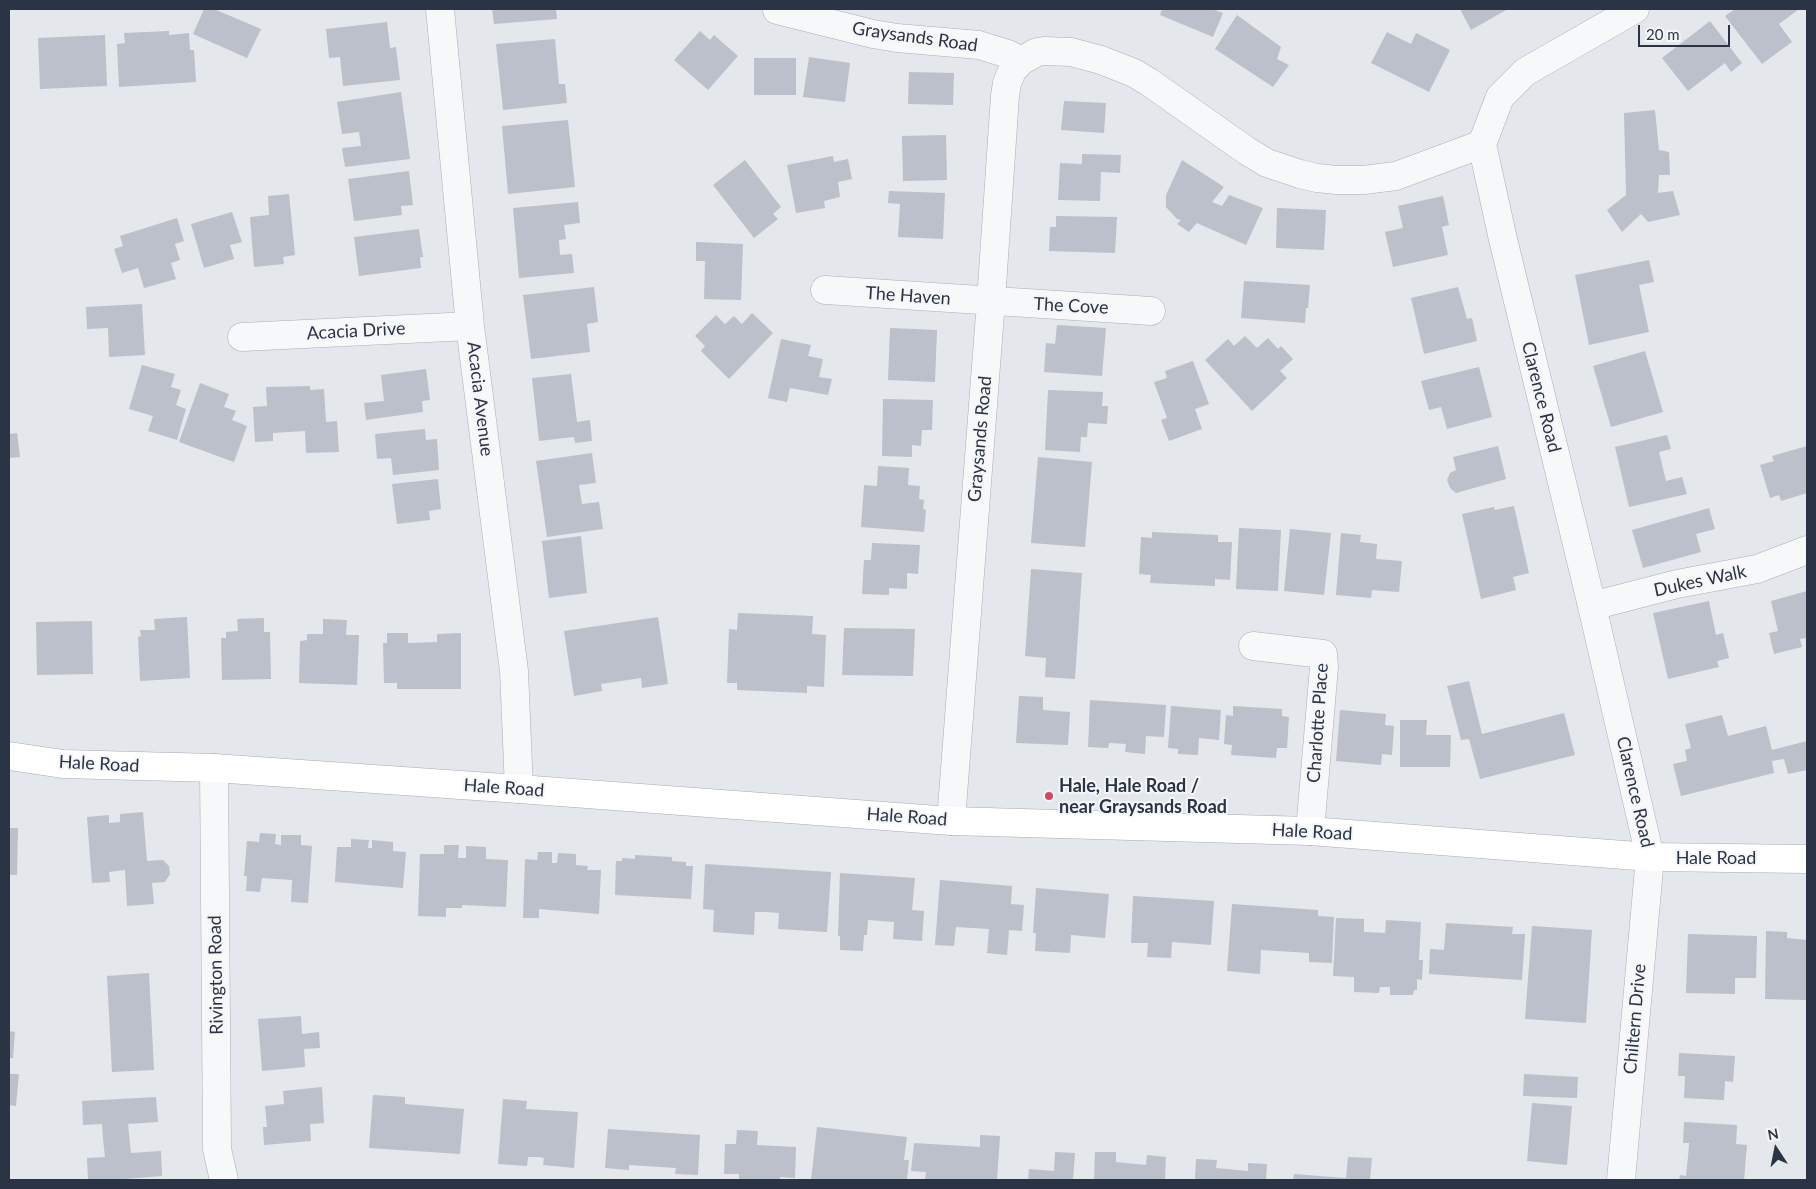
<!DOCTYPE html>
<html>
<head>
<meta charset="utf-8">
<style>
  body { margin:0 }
  #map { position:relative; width:1816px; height:1189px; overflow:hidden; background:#e4e7ec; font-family:Lato,sans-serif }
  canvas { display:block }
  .frame { position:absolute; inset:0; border:10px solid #2b3445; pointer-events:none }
  .north { position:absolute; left:1751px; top:1124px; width:50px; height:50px; -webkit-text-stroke:4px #f4f6f9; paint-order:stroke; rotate:349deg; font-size:14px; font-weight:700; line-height:20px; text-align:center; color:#2b3445 }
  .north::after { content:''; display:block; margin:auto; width:18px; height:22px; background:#2b3445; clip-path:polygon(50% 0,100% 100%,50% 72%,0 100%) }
  .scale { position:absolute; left:1638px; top:25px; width:92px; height:22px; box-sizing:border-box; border:2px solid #2b3445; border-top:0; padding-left:6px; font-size:15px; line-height:18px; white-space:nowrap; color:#2b3445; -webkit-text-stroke:4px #f4f6f9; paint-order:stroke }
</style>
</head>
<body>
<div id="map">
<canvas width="1816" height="1189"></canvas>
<div class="frame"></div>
<div class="north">N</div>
<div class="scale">20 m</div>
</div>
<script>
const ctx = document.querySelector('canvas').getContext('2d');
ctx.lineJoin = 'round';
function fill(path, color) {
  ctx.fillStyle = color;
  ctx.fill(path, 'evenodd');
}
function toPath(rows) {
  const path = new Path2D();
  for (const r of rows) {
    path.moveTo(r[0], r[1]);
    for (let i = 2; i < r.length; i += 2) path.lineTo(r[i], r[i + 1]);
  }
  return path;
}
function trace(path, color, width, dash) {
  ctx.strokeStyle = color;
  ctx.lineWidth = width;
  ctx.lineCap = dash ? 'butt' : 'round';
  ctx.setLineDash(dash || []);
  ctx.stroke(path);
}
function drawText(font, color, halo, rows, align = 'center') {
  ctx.font = font + ' Lato,sans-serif';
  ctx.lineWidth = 4;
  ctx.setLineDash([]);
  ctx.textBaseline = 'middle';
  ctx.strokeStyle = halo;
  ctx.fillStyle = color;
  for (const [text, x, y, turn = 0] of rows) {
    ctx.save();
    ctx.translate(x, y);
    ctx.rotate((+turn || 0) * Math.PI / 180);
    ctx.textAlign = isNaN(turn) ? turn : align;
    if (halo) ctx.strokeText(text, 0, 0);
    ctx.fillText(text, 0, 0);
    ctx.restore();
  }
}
const building = toPath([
  [204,9,214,9,261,29,247,58,193,34],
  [492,9,556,9,557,19,494,24],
  [1162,9,1212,9,1223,13,1213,37,1160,15],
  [1460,9,1508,9,1471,30],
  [1735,9,1799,9,1779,24,1792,42,1762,64,1725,16],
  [1237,15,1281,47,1277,59,1289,65,1273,87,1215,49],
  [1710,21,1742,63,1731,72,1725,63,1688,91,1662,58],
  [387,22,390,48,396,47,400,80,343,86,340,57,329,58,326,29],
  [169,31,169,35,189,33,190,50,194,50,196,82,119,87,117,44,125,43,124,33],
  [700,31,710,40,714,35,738,56,708,90,674,60],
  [1387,32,1411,44,1416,33,1450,50,1429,92,1371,63],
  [105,35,107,86,40,89,38,38],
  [555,39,559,84,565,84,567,103,503,110,496,44],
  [809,57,850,63,845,102,803,97],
  [754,58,796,58,796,95,754,95],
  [909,72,954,73,953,105,908,104],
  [401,92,410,159,345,167,342,148,361,146,359,132,342,134,337,102],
  [1064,101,1106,103,1104,133,1061,130],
  [1655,110,1659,150,1669,152,1670,175,1659,175,1658,193,1673,191,1680,215,1648,222,1641,214,1622,232,1607,210,1626,195,1624,113],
  [568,120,575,187,508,194,502,126],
  [946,135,947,180,903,181,902,136],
  [1082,154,1121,155,1120,173,1101,172,1100,201,1058,200,1060,163,1082,164],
  [833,156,834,162,848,159,852,179,838,182,840,197,824,201,825,208,796,213,787,165],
  [745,160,781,207,773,214,778,219,754,238,713,185],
  [1182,160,1224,187,1212,202,1222,206,1229,195,1263,208,1246,245,1197,223,1189,232,1177,224,1181,220,1177,219,1166,207,1166,195],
  [409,171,413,205,401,206,402,215,354,221,348,179],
  [889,191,945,193,943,239,898,237,900,204,888,203],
  [289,194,295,255,283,257,284,264,254,267,250,217,269,215,268,196],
  [1443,196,1449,225,1442,227,1448,255,1393,267,1385,232,1403,228,1398,206],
  [578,202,580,223,564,225,566,239,559,240,560,255,572,254,574,273,519,278,513,208],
  [1277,208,1326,210,1324,250,1276,248],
  [232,212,242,242,230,245,234,259,204,268,191,224],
  [1056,216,1117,217,1115,253,1049,251,1050,227,1056,227],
  [177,218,184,241,175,244,180,260,171,263,176,279,144,288,138,268,122,273,114,249,123,246,120,236],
  [419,229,423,257,420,257,421,268,359,276,354,237],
  [696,242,743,244,741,300,704,299,705,261,696,261],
  [1649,260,1654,282,1639,285,1649,332,1589,345,1575,275],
  [1244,281,1310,285,1308,308,1306,308,1305,323,1241,318],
  [594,287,598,322,587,324,590,352,531,359,523,295],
  [1458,287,1467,319,1472,318,1477,341,1424,354,1411,298],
  [142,304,145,355,109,357,108,328,87,329,86,307],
  [752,313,773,333,729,379,701,351,705,346,695,336,716,315,725,324,734,316,742,324],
  [1057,325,1106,328,1102,376,1044,372,1046,343,1055,344],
  [890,328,937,330,935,382,888,380],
  [1245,336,1257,348,1268,338,1278,349,1281,346,1293,359,1280,371,1287,378,1252,411,1205,360,1228,339,1234,346],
  [781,339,811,345,808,356,823,359,819,377,832,379,828,395,790,388,787,402,768,398],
  [1645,351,1663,412,1611,427,1593,366],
  [1193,361,1209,404,1195,409,1202,429,1169,441,1161,420,1167,418,1154,382,1167,378,1165,371],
  [142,365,175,374,171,387,181,390,176,405,186,409,177,440,148,431,153,416,129,409],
  [1479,367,1492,417,1447,429,1441,407,1429,410,1421,381],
  [426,369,430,400,422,401,423,412,366,420,364,403,384,401,381,375],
  [571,374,577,422,590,420,592,441,575,443,574,437,539,441,532,378],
  [200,383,229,394,224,407,236,411,232,420,247,426,234,462,179,442],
  [310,386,310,390,324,389,326,422,337,421,339,452,306,453,305,431,273,433,273,441,255,442,253,407,267,406,266,387],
  [1048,390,1103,392,1102,406,1108,406,1107,424,1088,423,1087,437,1081,437,1080,452,1045,450],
  [883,399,933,400,932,430,922,430,921,446,912,445,912,457,882,456],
  [425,429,426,440,437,439,439,470,393,475,391,458,377,459,375,434],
  [17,433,20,457,9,458,9,434],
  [1667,435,1671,449,1659,452,1666,481,1682,477,1687,494,1629,507,1615,447],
  [1498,446,1506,479,1456,493,1450,488,1447,480,1450,473,1456,470,1453,457],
  [1807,446,1807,493,1781,501,1779,495,1770,498,1760,465,1774,461,1772,456],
  [592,453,596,483,579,485,582,504,599,502,603,529,547,537,536,461],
  [1038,457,1092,462,1085,547,1031,543],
  [878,466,909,468,908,485,920,486,919,499,924,500,923,509,926,510,924,532,861,527,864,485,877,486],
  [438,479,441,509,429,511,430,520,397,524,392,484],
  [1514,506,1529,573,1513,577,1516,590,1481,599,1462,514,1494,507,1495,510],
  [1709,508,1715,529,1696,534,1701,552,1643,568,1632,530],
  [1239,528,1281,530,1278,591,1236,589],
  [1290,529,1331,533,1324,595,1284,591],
  [1152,532,1218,535,1218,542,1232,542,1230,580,1215,579,1215,586,1150,583,1151,575,1139,574,1141,537,1152,538],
  [1341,533,1361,535,1360,542,1377,544,1376,559,1402,561,1399,592,1372,590,1371,598,1336,595],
  [581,536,587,593,549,598,542,541],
  [872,543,920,545,918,574,907,573,907,589,889,588,889,595,862,594,864,560,871,560],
  [1031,569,1082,573,1075,679,1045,677,1046,658,1025,656],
  [1807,591,1807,638,1800,639,1802,647,1774,654,1769,633,1778,631,1771,601],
  [1709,601,1716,635,1723,633,1729,658,1717,661,1719,667,1668,679,1653,613],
  [738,613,813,616,812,634,826,635,824,687,807,686,807,693,737,690,737,683,727,683,729,629,737,630],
  [187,617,190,678,140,681,138,637,141,636,140,630,155,630,154,619],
  [658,617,668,684,642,688,641,678,601,684,602,691,574,696,564,631],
  [264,618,264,632,270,632,271,679,222,680,221,638,226,638,226,632,238,631,237,619],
  [323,619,347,620,346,635,359,635,357,685,299,683,300,641,307,640,307,634,323,634],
  [92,621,93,674,37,675,36,622],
  [844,628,915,629,913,676,842,675],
  [387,633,408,633,408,643,437,642,437,634,461,633,461,689,397,689,397,683,384,683,383,643,387,643],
  [1469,681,1482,734,1564,713,1575,755,1480,779,1469,739,1461,740,1447,686],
  [1019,696,1043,697,1043,710,1070,712,1068,745,1016,743],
  [1090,700,1166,705,1164,737,1146,736,1145,754,1125,752,1126,744,1109,743,1108,748,1088,747],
  [1171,706,1221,710,1219,740,1199,738,1198,755,1178,754,1178,749,1168,748],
  [1233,706,1282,709,1282,716,1289,717,1287,748,1277,748,1276,758,1231,755,1232,745,1224,744,1226,715,1233,716],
  [1340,710,1386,714,1385,725,1394,726,1392,755,1382,754,1381,765,1336,761],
  [1722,715,1728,736,1766,726,1772,750,1807,741,1807,770,1788,774,1784,759,1772,761,1774,773,1681,796,1673,764,1687,761,1685,750,1691,748,1685,724],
  [1400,720,1427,720,1426,735,1451,735,1450,767,1400,767],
  [143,812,147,861,163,860,169,866,170,874,165,882,152,883,154,904,127,906,125,870,109,872,110,882,92,883,87,817,109,815,109,823,120,822,120,814],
  [9,828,18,828,17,875,9,875],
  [260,833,276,834,275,844,281,845,281,835,301,835,301,845,312,846,308,903,291,902,292,880,262,878,260,892,246,891,247,876,244,876,247,841,259,842],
  [351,839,369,840,368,848,372,848,372,840,393,842,393,851,406,852,403,888,335,882,337,847,351,847],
  [444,845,459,845,458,858,466,858,466,846,486,847,486,859,508,860,506,907,462,905,462,908,446,908,446,917,418,916,420,854,444,854],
  [538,852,552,852,552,863,557,863,558,853,576,854,576,865,588,866,587,870,601,870,599,914,539,909,539,918,523,918,525,859,537,860],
  [635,855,672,857,672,861,686,862,686,866,693,866,691,899,615,895,616,861,622,861,622,858,635,859],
  [705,864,831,872,827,932,778,929,779,913,766,912,755,912,754,935,713,932,714,910,703,909],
  [840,873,915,878,912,910,924,911,922,941,893,939,894,922,868,920,867,935,864,935,863,951,840,950,840,936,838,936],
  [940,880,1012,886,1011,904,1024,905,1022,931,1009,930,1007,955,987,953,989,929,956,927,954,946,935,945],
  [1036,888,1109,894,1105,938,1071,935,1070,953,1035,951,1036,933,1033,933],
  [1133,896,1214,901,1211,945,1172,942,1171,958,1147,957,1148,943,1131,943],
  [1232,904,1318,910,1318,916,1334,917,1332,963,1309,962,1309,953,1261,950,1260,974,1227,971],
  [1336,918,1364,919,1364,932,1385,933,1386,920,1421,922,1419,960,1423,960,1422,980,1417,979,1417,990,1414,990,1413,995,1390,995,1390,987,1380,987,1379,993,1354,992,1354,977,1333,976],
  [1446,923,1513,927,1512,934,1525,934,1522,980,1429,974,1430,949,1444,950],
  [1532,926,1592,930,1586,1023,1525,1019],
  [1766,931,1787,932,1787,938,1807,940,1807,1000,1765,999],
  [1688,934,1757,936,1756,978,1735,978,1735,994,1686,993],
  [149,973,154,1070,112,1072,107,976],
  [301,1016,302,1034,319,1032,320,1048,304,1049,305,1067,262,1071,258,1019],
  [9,1031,15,1032,13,1058,9,1058],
  [1679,1053,1735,1056,1733,1082,1725,1081,1724,1100,1684,1098,1685,1076,1678,1076],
  [9,1074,19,1074,16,1106,9,1105],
  [1524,1074,1578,1077,1577,1098,1523,1096],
  [322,1087,324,1123,310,1124,311,1141,264,1145,263,1127,267,1127,265,1106,284,1104,283,1091],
  [373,1095,405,1097,405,1104,464,1109,460,1154,369,1148],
  [156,1097,158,1122,128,1124,131,1153,161,1151,162,1176,112,1180,88,1180,87,1158,105,1157,103,1139,102,1124,83,1125,82,1101],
  [503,1099,527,1101,526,1109,578,1112,574,1168,543,1165,544,1158,539,1157,528,1157,527,1166,498,1164],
  [1532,1103,1572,1106,1567,1165,1527,1161],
  [1684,1122,1737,1125,1736,1144,1747,1145,1744,1180,1679,1180,1680,1175,1686,1176,1688,1157,1689,1143,1683,1143],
  [817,1127,907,1137,904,1160,909,1160,907,1180,811,1180],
  [608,1129,700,1135,698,1175,675,1174,676,1168,629,1165,629,1170,605,1168],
  [737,1130,758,1131,757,1145,796,1147,795,1178,780,1177,780,1180,739,1180,739,1174,724,1174,725,1144,736,1144],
  [980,1135,1000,1136,997,1180,925,1180,926,1172,911,1171,914,1143,980,1147],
  [1055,1152,1075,1153,1073,1180,1028,1180,1029,1169,1054,1171],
  [1095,1152,1116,1152,1116,1162,1146,1165,1147,1155,1166,1157,1165,1180,1094,1180],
  [1348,1157,1372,1158,1370,1180,1293,1180,1294,1174,1346,1178],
  [1196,1159,1217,1160,1216,1168,1248,1171,1248,1163,1267,1164,1266,1180,1195,1180]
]);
const minor = toPath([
  [440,9,470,326,514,671,519,789],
  [777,10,873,34,897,38,979,45,1008,54,1021,61],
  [825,290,1151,311],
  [242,337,470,326],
  [1592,606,1677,584,1757,569,1807,550],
  [1253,646,1323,654,1324,667,1310,831],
  [214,768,217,1149,224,1180],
  [951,821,991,301,1005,96,1007,83,1012,71,1021,61,1037,52,1044,51,1071,52,1101,60,1134,73,1149,82,1247,151,1267,163,1300,174,1317,178,1337,180,1364,180,1396,176,1482,144],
  [1621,1180,1650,857,1592,606,1502,235,1482,144,1500,97,1525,72,1635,9]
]);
const major = toPath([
  [9,756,63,764,214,768,519,789,951,821,1310,831,1650,857,1807,859]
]);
const markers = [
  [1049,796,5,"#d1495b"]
];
const streetNames = [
  ["Graysands Road",915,37,8],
  ["The Haven",908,296,4],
  ["The Cove",1071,306,3],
  ["Acacia Drive",356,331,-3],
  ["Clarence Road",1541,397,76],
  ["Acacia Avenue",480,399,83],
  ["Graysands Road",980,439,-85],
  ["Dukes Walk",1700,581,-12],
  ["Charlotte Place",1318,723,-86],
  ["Hale Road",99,764,3],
  ["Hale Road",504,788,4],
  ["Clarence Road",1635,792,77],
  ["Hale Road",907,817,4],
  ["Hale Road",1312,832,3],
  ["Hale Road",1716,858],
  ["Rivington Road",216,975,-91],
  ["Chiltern Drive",1635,1019,-85]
];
const poiNames = [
  ["Hale, Hale Road /",1059,786],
  ["near Graysands Road",1059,807]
];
fill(building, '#bbc0ca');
trace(minor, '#a9aeb7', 29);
trace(major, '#a3abb8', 29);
trace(minor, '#f7f8fa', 28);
trace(major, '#fff', 28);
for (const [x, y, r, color] of markers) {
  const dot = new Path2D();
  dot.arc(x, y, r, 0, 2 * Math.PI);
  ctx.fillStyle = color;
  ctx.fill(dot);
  trace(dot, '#f4f6f9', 2);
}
drawText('18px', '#2b3445', '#f4f6f9', streetNames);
drawText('bold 18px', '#2b3445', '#f4f6f9', poiNames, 'left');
</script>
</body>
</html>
